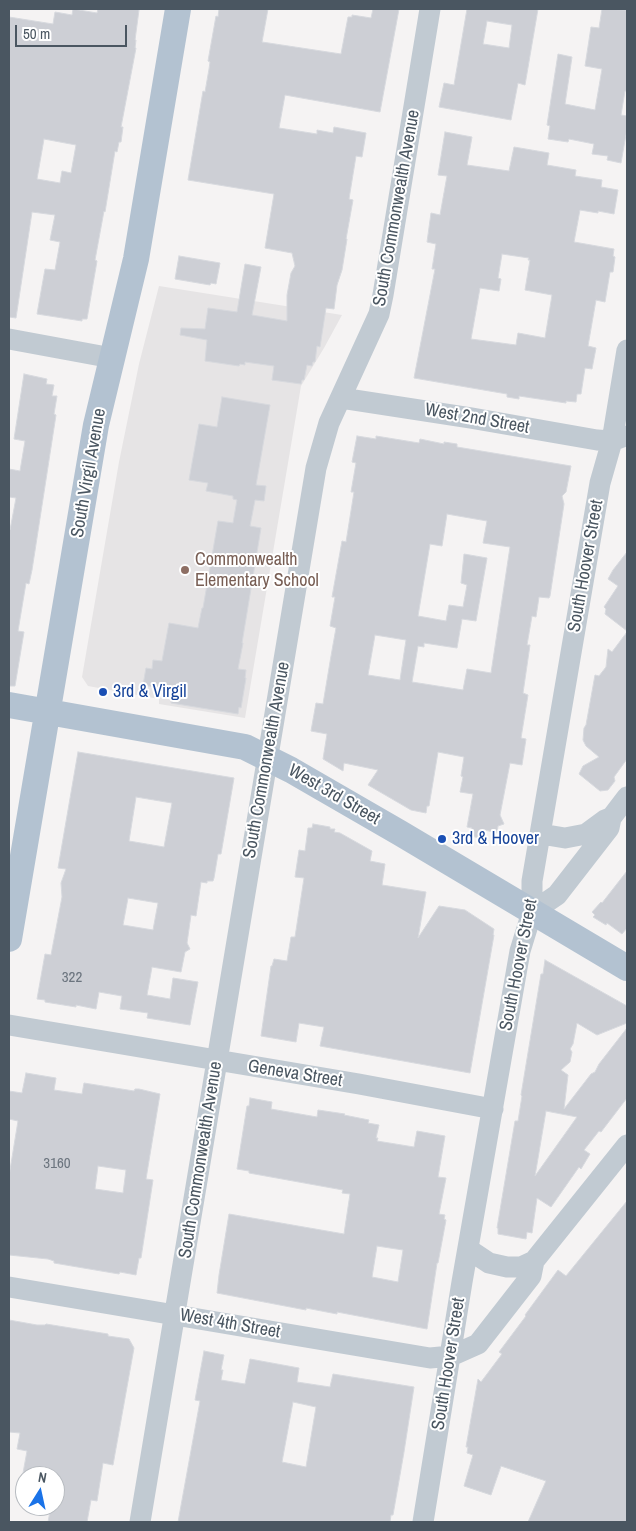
<!DOCTYPE html>
<html>
<head>
<meta charset="utf-8">
<style>
  body { margin:0 }
  #map { position:relative; width:636px; height:1531px; overflow:hidden; background:#f5f3f3; font-family:"Archivo Narrow",sans-serif }
  canvas { display:block }
  .frame { position:absolute; inset:0; border:10px solid #4a5661; pointer-events:none }
  .north { position:absolute; left:15px; top:1466px; width:50px; height:50px; box-sizing:border-box; background:#fff; border:1px solid #b7bbc0; border-radius:50%; rotate:10deg; font-size:14px; font-weight:700; line-height:20px; text-align:center; color:#4a5661 }
  .north::after { content:''; display:block; margin:auto; width:18px; height:22px; background:#1a73e8; clip-path:polygon(50% 0,100% 100%,50% 72%,0 100%) }
  .scale { position:absolute; left:15px; top:25px; width:112px; height:22px; box-sizing:border-box; border:2px solid #4a5661; border-top:0; padding-left:6px; font-size:15px; line-height:18px; white-space:nowrap; color:#4a5661; -webkit-text-stroke:4px #fff; paint-order:stroke }
</style>
</head>
<body>
<div id="map">
<canvas width="636" height="1531"></canvas>
<div class="frame"></div>
<div class="north">N</div>
<div class="scale">50 m</div>
</div>
<script>
const ctx = document.querySelector('canvas').getContext('2d');
ctx.lineJoin = 'round';
function fill(path, color) {
  ctx.fillStyle = color;
  ctx.fill(path, 'evenodd');
}
function toPath(rows) {
  const path = new Path2D();
  for (const r of rows) {
    path.moveTo(r[0], r[1]);
    for (let i = 2; i < r.length; i += 2) path.lineTo(r[i], r[i + 1]);
  }
  return path;
}
function trace(path, color, width, dash) {
  ctx.strokeStyle = color;
  ctx.lineWidth = width;
  ctx.lineCap = dash ? 'butt' : 'round';
  ctx.setLineDash(dash || []);
  ctx.stroke(path);
}
function drawText(font, color, halo, rows, align = 'center') {
  ctx.font = font + ' "Archivo Narrow",sans-serif';
  ctx.lineWidth = 4;
  ctx.setLineDash([]);
  ctx.textBaseline = 'middle';
  ctx.strokeStyle = halo;
  ctx.fillStyle = color;
  for (const [text, x, y, turn = 0] of rows) {
    ctx.save();
    ctx.translate(x, y);
    ctx.rotate((+turn || 0) * Math.PI / 180);
    ctx.textAlign = isNaN(turn) ? turn : align;
    if (halo) ctx.strokeText(text, 0, 0);
    ctx.fillText(text, 0, 0);
    ctx.restore();
  }
}
const education = toPath([
  [159,286,342,315,324,348,301,386,245,718,159,704,159,699,88,686,82,677,119,462,139,364]
]);
const building = toPath([
  [73,9,97,13,98,9,137,9,139,10,135,40,136,40,135,48,136,48,121,127,123,127,121,142,119,142,117,152,115,151,105,212,104,211,95,260,97,261,87,319,82,319,82,321,37,314,45,269,55,270,60,242,50,240,55,215,32,212,16,318,9,317,9,17,53,24,55,12,72,15,73,9],
  [44,139,76,145,71,173,62,171,60,183,37,179,44,139],
  [219,9,268,9,262,42,341,54,348,17,352,17,352,15,371,18,373,9,399,9,380,112,285,95,279,128,317,134,317,130,333,133,334,127,366,133,362,157,356,156,349,199,353,200,346,239,347,239,342,270,337,285,334,309,326,308,320,347,317,346,315,362,313,362,312,366,307,365,304,380,302,380,301,384,272,380,274,366,245,362,245,365,240,364,239,366,205,361,207,340,180,335,181,328,205,329,208,308,237,312,245,264,261,267,252,315,287,321,287,295,291,273,295,266,292,253,265,248,274,194,188,180,203,91,205,92,209,69,210,62,208,61,216,16,218,17,219,9],
  [467,9,538,9,525,85,518,83,511,120,439,107,444,83,454,85,467,9],
  [487,21,512,25,509,48,483,44,487,21],
  [602,9,627,10,627,91,625,91,621,115,627,116,627,129,621,163,607,160,608,156,592,154,594,144,569,139,568,142,548,139,550,126,547,125,558,54,572,57,565,104,595,110,602,69,585,66,591,27,599,28,602,9],
  [445,132,472,137,467,165,509,171,514,147,549,153,547,165,576,170,575,176,602,180,601,187,618,190,614,214,598,211,598,213,580,210,574,242,614,249,613,256,615,257,613,272,610,272,605,302,596,300,588,346,596,348,592,369,585,368,581,394,577,394,576,402,566,401,566,403,519,396,519,399,507,397,507,394,414,378,435,269,432,269,436,244,427,242,431,213,440,215,447,176,438,175,445,132],
  [502,254,529,258,528,260,530,260,525,290,552,295,545,338,518,333,516,345,471,339,480,288,499,291,501,279,498,278,502,254],
  [179,256,220,263,216,284,211,283,210,285,175,279,179,256],
  [24,374,47,379,46,384,54,385,52,396,57,396,54,414,56,415,32,570,29,584,26,583,18,631,24,632,15,686,9,686,9,530,10,530,16,498,9,497,9,469,20,471,25,441,14,439,24,374],
  [222,397,270,405,256,485,266,486,264,501,255,500,250,526,261,528,242,643,243,643,238,669,246,670,245,678,246,678,241,708,239,707,238,714,171,703,172,698,169,695,170,690,143,685,146,668,152,669,153,660,162,661,169,623,198,628,202,608,203,608,218,521,233,523,237,500,233,499,233,496,206,491,208,483,189,480,199,424,217,427,222,397],
  [357,436,376,439,376,436,419,443,420,439,444,444,444,442,457,444,457,447,571,466,566,492,562,496,564,504,550,596,549,598,539,597,536,617,532,616,527,645,530,645,523,693,528,695,521,738,526,739,522,765,510,763,500,815,504,824,498,826,497,833,485,830,483,839,471,836,472,828,467,827,473,794,460,792,463,777,461,776,464,757,438,752,429,806,427,806,426,813,411,810,368,785,378,770,344,763,343,771,323,759,327,734,311,731,316,703,323,704,331,656,336,628,330,626,335,597,332,597,342,541,346,542,354,492,351,492,356,463,352,462,357,436],
  [447,514,487,521,483,543,510,547,491,673,467,669,463,690,412,682,418,646,424,647,424,643,457,648,462,619,476,621,487,558,464,554,461,583,467,585,463,607,449,605,446,621,418,616,430,544,442,546,447,514],
  [375,635,406,640,400,680,368,675,375,635],
  [627,552,627,631,605,614,606,609,604,607,618,586,608,579,613,570,627,552],
  [627,632,627,759,614,777,615,781,608,790,600,791,579,774,583,766,599,757,586,746,583,740,584,728,586,725,595,675,599,676,606,667,608,649,612,652,627,632],
  [78,752,234,778,221,854,218,854,214,878,213,881,207,881,207,883,201,882,196,916,191,915,187,943,190,949,185,952,181,972,152,967,147,995,170,999,173,978,198,982,190,1025,147,1018,148,1013,120,1009,122,996,99,992,96,1009,76,1005,76,1007,45,1002,45,1000,37,999,45,954,51,955,62,897,61,883,66,869,58,868,78,752],
  [136,797,172,803,164,847,129,841,136,797],
  [128,898,158,903,153,930,123,925,128,898],
  [313,824,330,827,330,829,335,829,334,832,340,833,372,851,370,861,385,864,382,885,426,892,418,938,439,906,465,910,494,929,493,935,494,935,470,1073,320,1046,324,1027,299,1023,296,1042,261,1036,271,966,272,966,274,959,287,961,291,937,295,937,304,878,295,877,299,850,305,851,308,828,312,828,313,824],
  [627,871,627,928,622,934,607,923,606,925,593,917,595,915,592,912,601,902,602,903,627,871],
  [545,960,627,1006,627,1023,597,1035,577,1023,573,1044,570,1049,572,1052,570,1062,561,1070,568,1075,564,1109,591,1074,595,1072,599,1064,627,1028,627,1098,601,1132,599,1131,584,1150,590,1154,581,1169,579,1167,551,1207,537,1198,532,1233,527,1232,526,1239,498,1234,498,1228,497,1228,515,1121,518,1121,522,1096,521,1095,541,974,543,974,545,960],
  [546,1111,577,1117,535,1176,546,1111],
  [26,1073,56,1078,54,1090,82,1094,84,1083,134,1091,135,1089,139,1089,160,1094,146,1179,153,1180,141,1258,139,1258,136,1275,120,1272,119,1274,54,1263,54,1261,48,1259,9,1255,9,1176,18,1121,9,1119,9,1091,22,1093,26,1073],
  [98,1166,126,1170,123,1193,95,1189,98,1166],
  [250,1098,272,1102,271,1109,317,1117,318,1110,345,1114,344,1115,369,1120,368,1123,379,1125,376,1138,378,1138,377,1141,414,1147,417,1131,445,1136,438,1177,446,1178,439,1214,445,1215,444,1219,446,1220,438,1263,437,1263,427,1329,337,1312,337,1314,306,1308,306,1310,217,1293,219,1275,229,1214,344,1234,350,1194,342,1193,343,1190,249,1173,249,1171,237,1169,247,1106,249,1106,250,1098],
  [377,1246,403,1250,398,1282,372,1277,377,1246],
  [627,1201,627,1522,528,1522,546,1481,501,1466,491,1495,464,1486,473,1455,467,1453,468,1447,466,1447,478,1379,481,1382,502,1354,499,1352,526,1316,525,1315,558,1270,566,1276,627,1201],
  [9,1320,37,1325,45,1325,46,1324,108,1334,108,1336,129,1339,134,1348,113,1465,103,1463,97,1501,91,1500,87,1522,48,1522,51,1506,55,1506,55,1476,41,1476,23,1473,27,1451,17,1449,20,1433,9,1432,9,1320],
  [204,1351,224,1355,221,1370,223,1370,221,1380,245,1384,250,1359,299,1368,297,1382,330,1387,333,1374,414,1387,404,1452,393,1515,391,1515,390,1522,178,1522,200,1401,195,1400,204,1351],
  [293,1402,316,1407,306,1467,282,1462,293,1402]
]);
const minor = toPath([
  [9,339,112,358],
  [341,398,471,418,597,440,612,441,625,436],
  [611,818,627,797],
  [541,834,565,838,586,834,605,820,610,818],
  [532,912,557,895,609,828,611,818],
  [9,1025,359,1084,493,1109],
  [468,1249,489,1263,507,1267,521,1267,534,1261],
  [9,1287,430,1358,451,1356,478,1344,531,1276,534,1261,627,1145],
  [140,1522,316,468,329,423,379,314,383,295,430,9],
  [423,1522,462,1282,520,951,532,912,532,881,600,483,612,441,627,350]
]);
const major = toPath([
  [9,705,245,747,291,770,400,833,627,968],
  [9,939,96,425,136,259,178,9]
]);
const markers = [
  [185,570,5,"#8d6e63"],
  [103,692,5,"#1a4fb4"],
  [442,839,5,"#1a4fb4"]
];
const numberNames = [
  ["322",72,978],
  ["3160",57,1164]
];
const streetNames = [
  ["South Commonwealth Avenue",397,208,-80],
  ["West 2nd Street",477,419,10],
  ["South Virgil Avenue",89,473,-80],
  ["South Hoover Street",586,566,-80],
  ["South Commonwealth Avenue",267,760,-80],
  ["West 3rd Street",334,795,30],
  ["South Hoover Street",519,965,-79],
  ["Geneva Street",295,1074,9],
  ["South Commonwealth Avenue",201,1160,-81],
  ["West 4th Street",230,1324,10],
  ["South Hoover Street",449,1364,-81]
];
const educationNames = [
  ["Commonwealth",195,560],
  ["Elementary School",195,581]
];
const transitNames = [
  ["3rd & Virgil",113,692],
  ["3rd & Hoover",452,839]
];
fill(education, '#e6e4e5');
fill(building, '#cdcfd5');
trace(building, '#d7d9de', 1);
trace(minor, '#c1cad2', 21);
trace(major, '#b3c2d1', 26);
for (const [x, y, r, color] of markers) {
  const dot = new Path2D();
  dot.arc(x, y, r, 0, 2 * Math.PI);
  ctx.fillStyle = color;
  ctx.fill(dot);
  trace(dot, '#fff', 2);
}
drawText('15px', '#6b747e', null, numberNames);
drawText('18px', '#4a5661', '#fff', streetNames);
drawText('18px', '#785e54', '#fff', educationNames, 'left');
drawText('18px', '#164399', '#fff', transitNames, 'left');
</script>
</body>
</html>
